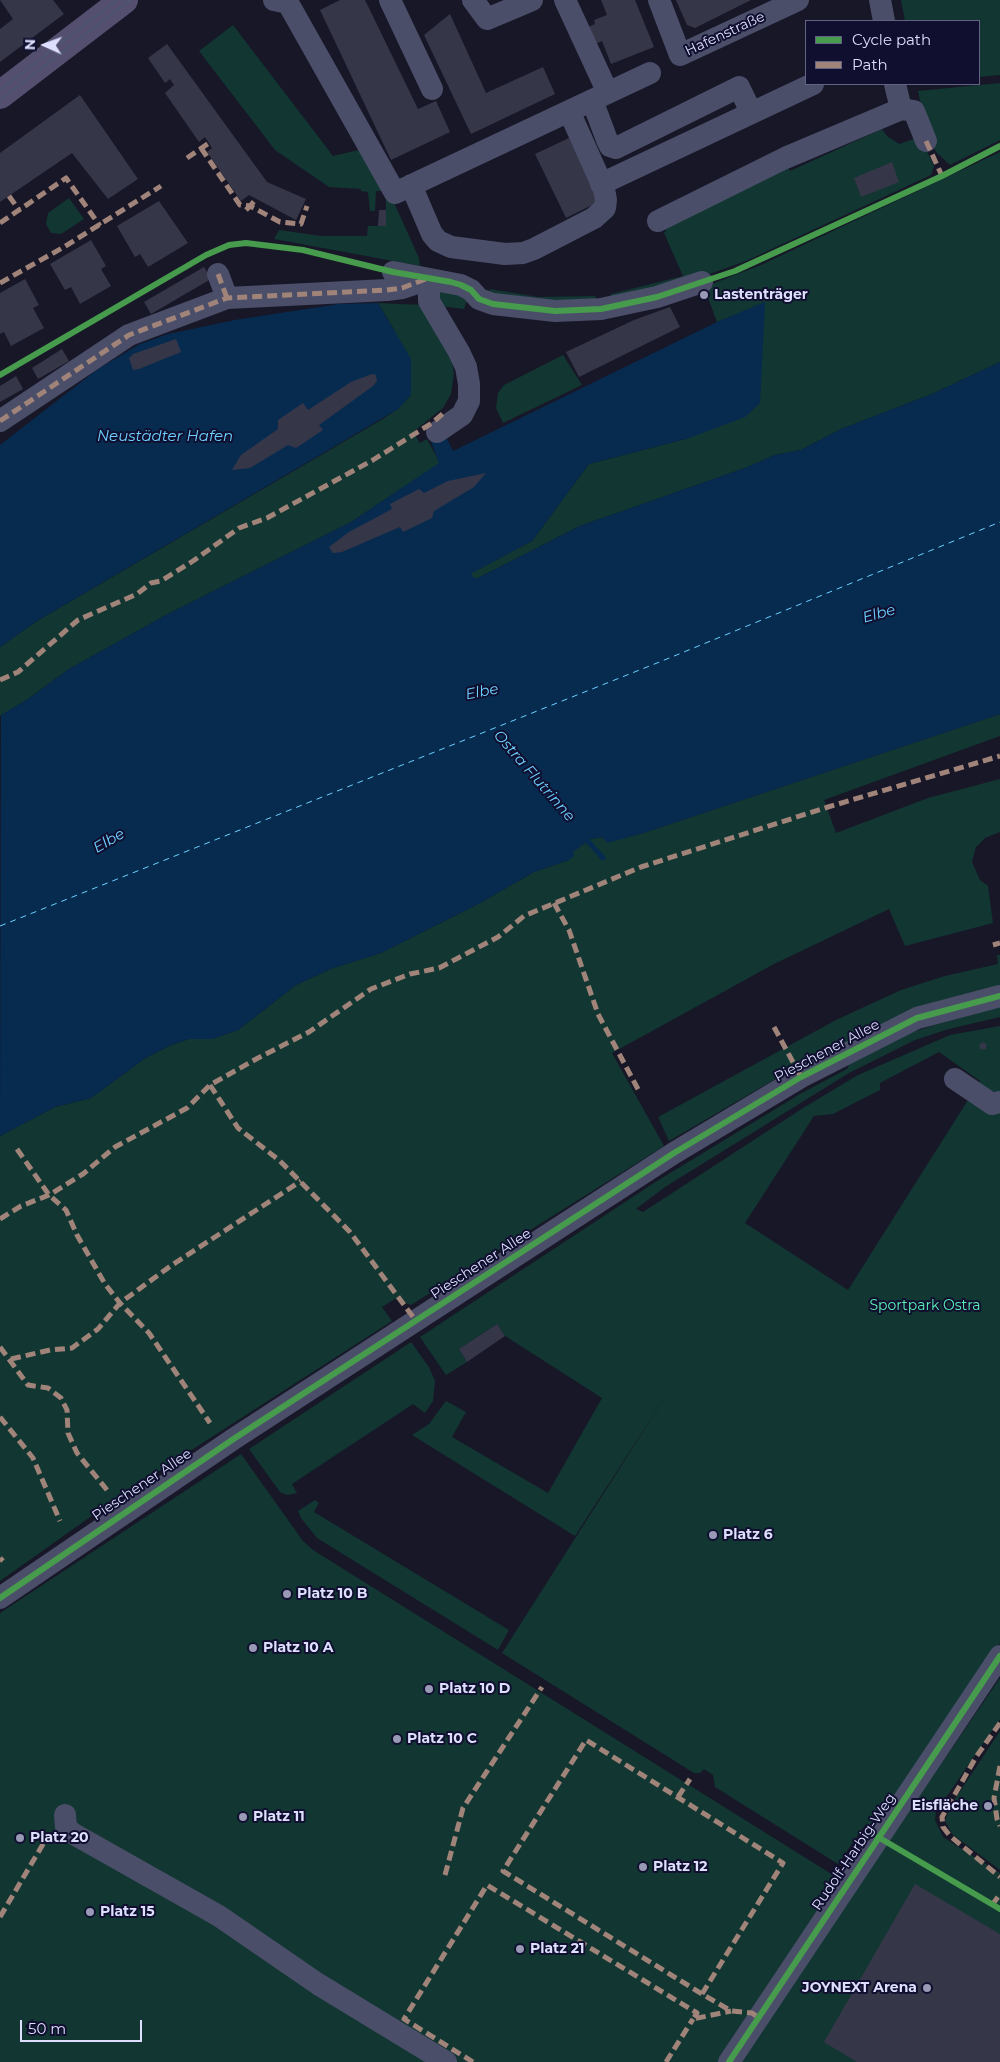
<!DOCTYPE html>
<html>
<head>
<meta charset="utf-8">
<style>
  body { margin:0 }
  #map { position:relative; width:1000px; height:2062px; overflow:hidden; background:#171728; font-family:Montserrat,sans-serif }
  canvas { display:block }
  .legend { position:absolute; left:805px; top:20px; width:175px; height:65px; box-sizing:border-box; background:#100f30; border:1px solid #626283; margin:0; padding:6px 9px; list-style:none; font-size:15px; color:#dedfff }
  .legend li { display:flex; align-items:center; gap:10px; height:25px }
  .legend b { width:25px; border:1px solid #626283 }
  .north { position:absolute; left:20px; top:20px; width:50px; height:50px; -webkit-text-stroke:4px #100f30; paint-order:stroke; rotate:272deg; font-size:14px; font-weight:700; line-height:20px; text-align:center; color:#dedfff }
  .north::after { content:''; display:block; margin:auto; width:18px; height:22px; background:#dedfff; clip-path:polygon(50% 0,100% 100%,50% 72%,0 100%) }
  .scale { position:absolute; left:20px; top:2020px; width:122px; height:22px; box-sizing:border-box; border:2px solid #dedfff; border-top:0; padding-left:6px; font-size:15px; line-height:18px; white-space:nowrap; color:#dedfff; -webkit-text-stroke:4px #100f30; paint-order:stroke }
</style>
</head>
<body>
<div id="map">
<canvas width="1000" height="2062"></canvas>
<ul class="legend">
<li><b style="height:6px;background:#469c4c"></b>Cycle path</li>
<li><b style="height:6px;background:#a18479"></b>Path</li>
</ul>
<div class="north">N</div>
<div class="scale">50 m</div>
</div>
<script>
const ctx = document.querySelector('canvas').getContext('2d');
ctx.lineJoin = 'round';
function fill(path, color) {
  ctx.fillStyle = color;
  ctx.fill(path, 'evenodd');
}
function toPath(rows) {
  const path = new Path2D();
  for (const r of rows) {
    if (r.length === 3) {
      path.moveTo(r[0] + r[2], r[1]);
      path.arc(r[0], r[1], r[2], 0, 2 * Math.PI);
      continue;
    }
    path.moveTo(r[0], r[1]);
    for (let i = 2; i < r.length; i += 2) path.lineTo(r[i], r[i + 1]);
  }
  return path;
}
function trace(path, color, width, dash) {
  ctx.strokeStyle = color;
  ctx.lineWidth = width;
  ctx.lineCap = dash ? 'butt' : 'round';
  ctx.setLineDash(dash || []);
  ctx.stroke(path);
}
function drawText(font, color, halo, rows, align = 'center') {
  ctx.font = font + ' Montserrat,sans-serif';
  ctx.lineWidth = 4;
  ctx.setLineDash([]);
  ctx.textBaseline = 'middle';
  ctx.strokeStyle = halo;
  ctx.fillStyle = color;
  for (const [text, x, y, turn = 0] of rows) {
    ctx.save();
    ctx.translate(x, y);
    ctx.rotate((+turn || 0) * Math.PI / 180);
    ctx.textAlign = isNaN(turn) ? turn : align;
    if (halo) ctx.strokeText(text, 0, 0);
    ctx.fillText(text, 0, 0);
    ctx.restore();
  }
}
const green = toPath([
  [901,0,1000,0,1000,75,979,77,979,21,905,21],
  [233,25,333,156,363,149,386,185,419,258,420,266,274,239,279,230,321,236,367,236,368,226,386,226,386,191,376,191,375,211,370,211,368,192,361,191,361,189,329,187,275,150,199,51],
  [1000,83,1000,140,950,165,936,152,926,130,918,91],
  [882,129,887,136,899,144,920,137,934,166,931,175,746,261,687,282,608,302,611,294,683,276,664,233,675,217,786,164,790,171],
  [1000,152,1000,362,932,394,841,429,801,450,775,455,745,468,580,526,476,579,472,577,471,573,532,541,589,464,689,438,765,303,717,322,704,287,761,265],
  [69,198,84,219,61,234,51,233,46,224,48,213],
  [433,288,469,294,464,309,440,306],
  [490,289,538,297,596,296,593,304,486,296],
  [378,303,422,305,451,352,454,374,451,394,443,408,413,432,420,443,427,439,440,463,351,522,166,615,69,669,28,699,0,716,0,647,37,621,381,420,398,409,411,395,393,328],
  [563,355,582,385,503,423,496,408,498,393,504,385],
  [1000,714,1000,736,824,800,836,833,928,798,1000,779,1000,832,985,838,976,847,972,862,980,880,988,886,993,923,905,946,889,909,774,964,612,1053,664,1146,411,1305,395,1299,382,1307,392,1321,117,1498,0,1581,0,1136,55,1107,91,1098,144,1059,171,1045,189,1039,212,1039,238,1030,296,985,333,968,381,953,480,903,534,872,569,860,572,852,590,839,602,837,607,842,640,834],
  [997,955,1000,955,1000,988,796,1067,669,1141,658,1117,836,1020,901,990,945,976,998,964],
  [1000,1005,1000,1017,949,1029,915,1040,849,1073,665,1187,636,1209,643,1212,803,1108,858,1075,950,1035,1000,1026,1000,1643,876,1828,865,1825,838,1864,715,1787,713,1775,704,1769,700,1773,694,1773,502,1653,669,1391,575,1536,412,1435,429,1424,446,1401,466,1412,452,1437,548,1493,602,1398,505,1336,497,1324,459,1349,467,1362,446,1375,420,1337,657,1181,800,1094,847,1069,851,1060,912,1032],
  [939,1052,980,1081,848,1290,745,1223,814,1116,833,1114,880,1090,880,1083],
  [411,1342,429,1367,435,1381,433,1401,425,1413,413,1404,292,1484,297,1493,287,1495,280,1492,249,1449],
  [241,1454,303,1541,313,1550,841,1880,718,2062,0,2062,0,1613],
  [315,1500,319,1503,314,1512,509,1630,498,1650,317,1538,301,1518,298,1511],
  [1000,1678,1000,1719,936,1812,935,1820,943,1837,1000,1873,1000,2062,737,2062],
  [1000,1731,1000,1870,952,1834,945,1821,951,1805]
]);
const water = toPath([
  [765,302,760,403,745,417,689,438,589,464,532,541,472,573,471,575,476,579,580,526,745,468,775,455,801,450,841,429,932,394,1000,362,1000,714,640,834,607,843,602,837,590,839,573,852,574,856,569,860,534,872,480,903,381,953,333,968,296,985,238,1030,212,1039,189,1039,171,1045,144,1059,91,1098,55,1107,0,1136,1,715,28,699,69,669,166,615,351,522,439,463,430,439,443,431,453,451,717,322],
  [378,303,411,359,411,395,398,409,37,621,0,647,0,445,98,369,140,344,168,334,235,320,339,304]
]);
const stream = toPath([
  [584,837,603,858]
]);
const ferry = toPath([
  [0,926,662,661,1000,522]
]);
const building = toPath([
  [0,0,53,0,64,14,0,62,0,29,13,19],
  [340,0,365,0,418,109,436,101,450,132,391,160,320,10],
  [601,0,635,0,654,47,611,64,602,41,595,44,588,27,595,24,594,20,607,15],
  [676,0,751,0,695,28,687,25],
  [450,14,486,93,543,67,555,94,471,134,424,35],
  [167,44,267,182,306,199,296,220,249,195,241,201,207,152,212,148,205,137,199,142,165,93,174,85,170,79,165,83,148,58],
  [80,95,138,179,108,199,72,153,0,202,0,153],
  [569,138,600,201,566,218,535,154],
  [892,162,899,182,861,197,854,178],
  [159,201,188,243,148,267,140,254,135,257,117,226],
  [379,210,386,210,386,226,378,226],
  [91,240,106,266,101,269,111,286,80,304,71,287,65,290,50,264],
  [204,267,211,279,151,314,144,302],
  [25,279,39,305,33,308,44,328,11,346,4,332,0,334,0,293],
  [670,307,680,327,579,377,566,352,634,320],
  [176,339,181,352,139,369,133,370,129,358,133,354],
  [62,349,69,361,38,379,32,368],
  [372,374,376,375,377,381,373,386,319,425,323,430,296,448,288,445,250,468,232,470,241,455,278,429,278,420,303,403,308,410,351,382],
  [16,376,23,389,0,402,0,386],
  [486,473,474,487,434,511,432,518,403,532,400,527,342,552,333,553,329,547,349,532,392,509,390,504,419,489,424,493,448,481],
  [983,1046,3.5],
  [497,1324,505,1336,467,1362,459,1349],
  [915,1884,1000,1934,1000,2062,857,2062,824,2042]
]);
const minor = toPath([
  [274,0,288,3,395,193,650,73],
  [390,0,432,89],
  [473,0,487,19,532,0],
  [565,0,608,93],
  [659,0,680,55,798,0],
  [880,0,884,21],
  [895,84,901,109],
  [592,100,607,140,610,146,616,148,739,87,751,112],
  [601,184,813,84],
  [411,185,432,234,438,241,451,247,505,254,523,253,534,249,594,218,605,208,606,200,604,189,569,111],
  [658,221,785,158,901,109,914,111,926,141],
  [393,272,461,285,471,290,479,299,493,304,555,311,601,309,657,297,702,282],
  [218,274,227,298],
  [0,421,129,335,227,298,387,290,402,288,429,279,429,301,459,352,466,367,469,384,469,401,462,415,437,432],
  [955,1079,992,1104,1000,1102],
  [0,1598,235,1438,674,1153,801,1077,917,1018,1000,996],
  [65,1815,66,1827,72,1833,219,1916,318,1984,446,2062],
  [729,2062,1000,1656]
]);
const major = toPath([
  [0,95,124,0]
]);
const tram = toPath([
  [0,90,117,0],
  [0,100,130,0]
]);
const quiet = toPath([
  [926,141,942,176],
  [201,148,240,205,250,206,256,199],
  [187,158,209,143],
  [9,196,19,210],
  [246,210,250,206,280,222,301,224,307,206],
  [0,223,66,178,100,226],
  [218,274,227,298],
  [0,283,64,247,161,186],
  [0,421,129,335,227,298,387,290,402,288,426,279],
  [0,680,18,672,78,620,137,594,151,583,161,581,193,561,239,528,267,518,373,460,432,423,446,411],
  [554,903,569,930,598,1014,640,1093],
  [993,945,1000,943],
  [774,1027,801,1077],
  [210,1085,238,1128,280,1161,350,1232,416,1321],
  [17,1149,49,1195,66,1210,77,1235,105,1284,120,1303,149,1333,210,1423],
  [0,1219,21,1206,49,1195,83,1174,115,1147,187,1108,210,1085,258,1058,309,1032,371,989,410,974,439,968,498,937,524,916,641,867,828,807,1000,756],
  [0,1347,28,1385,48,1388,61,1398,67,1410,68,1433,77,1453,107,1490],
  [11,1359,50,1350,72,1348,98,1329,120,1303,172,1265,301,1181],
  [0,1417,33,1458,60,1521],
  [0,1558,3,1561],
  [1000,1723,976,1757,942,1817,943,1827,950,1836,1000,1877],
  [1000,1766,994,1798,997,1819,1000,1826],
  [678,1797,690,1779],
  [445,1875,463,1808,542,1687],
  [992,1905,1000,1894],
  [0,1917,49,1834],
  [702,1994,783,1863,586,1740,503,1871,702,1994,731,2011,752,2013,759,2018],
  [473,2062,404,2019,487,1885,697,2013,693,2019,731,2011],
  [666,2062,693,2019]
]);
const cycleway = toPath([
  [0,375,206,255,229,245,246,243,303,250,393,272,451,282,461,285,471,290,479,299,493,304,555,311,601,309,657,297,735,271,942,176,1000,146],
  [0,1598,235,1438,674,1153,801,1077,917,1018,1000,996],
  [878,1837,1000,1909],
  [729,2062,1000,1656]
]);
const markers = [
  [704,295,5,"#9899b4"],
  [713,1535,5,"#9899b4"],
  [287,1594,5,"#9899b4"],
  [253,1648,5,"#9899b4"],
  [429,1689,5,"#9899b4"],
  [397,1739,5,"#9899b4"],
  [988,1806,5,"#9899b4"],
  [243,1817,5,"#9899b4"],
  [20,1838,5,"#9899b4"],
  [643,1867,5,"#9899b4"],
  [90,1912,5,"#9899b4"],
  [520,1949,5,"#9899b4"],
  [927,1988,5,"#9899b4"]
];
const streetNames = [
  ["Hafenstraße",725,34,-25],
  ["Pieschener Allee",827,1051,-28],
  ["Pieschener Allee",481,1264,-33],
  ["Pieschener Allee",142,1485,-34],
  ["Rudolf-Harbig-Weg",854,1852,-56]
];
const poiNames = [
  ["Lastenträger",714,295],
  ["Platz 6",723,1535],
  ["Platz 10 B",297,1594],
  ["Platz 10 A",263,1648],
  ["Platz 10 D",439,1689],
  ["Platz 10 C",407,1739],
  ["Eisfläche",978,1806,"right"],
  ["Platz 11",253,1817],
  ["Platz 20",30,1838],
  ["Platz 12",653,1867],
  ["Platz 15",100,1912],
  ["Platz 21",530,1949],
  ["JOYNEXT Arena",917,1988,"right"]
];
const parkNames = [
  ["Sportpark Ostra",925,1306]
];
const waterNames = [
  ["Neustädter Hafen",165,437],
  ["Elbe",879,614,-16],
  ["Elbe",482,692,-11],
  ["Ostra Flutrinne",534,776,49],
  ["Elbe",109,841,-30]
];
fill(green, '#123632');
fill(water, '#072b4f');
trace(stream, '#072b4f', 5);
trace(ferry, '#6cd1ff', 1, [6, 5]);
fill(building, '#363649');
trace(minor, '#4b4e69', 22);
trace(major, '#544f6f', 28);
trace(tram, '#445e6e', 1);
trace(quiet, '#a18479', 5, [10, 5]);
trace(cycleway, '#469c4c', 6);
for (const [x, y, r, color] of markers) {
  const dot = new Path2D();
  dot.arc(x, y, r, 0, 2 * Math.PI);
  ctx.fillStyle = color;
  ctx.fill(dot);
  trace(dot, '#100f30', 2);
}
drawText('14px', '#dedfff', '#100f30', streetNames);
drawText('bold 14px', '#dedfff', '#100f30', poiNames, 'left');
drawText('14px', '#5beeb3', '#100f30', parkNames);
drawText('italic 15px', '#6cd1ff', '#100f30', waterNames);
</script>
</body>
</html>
